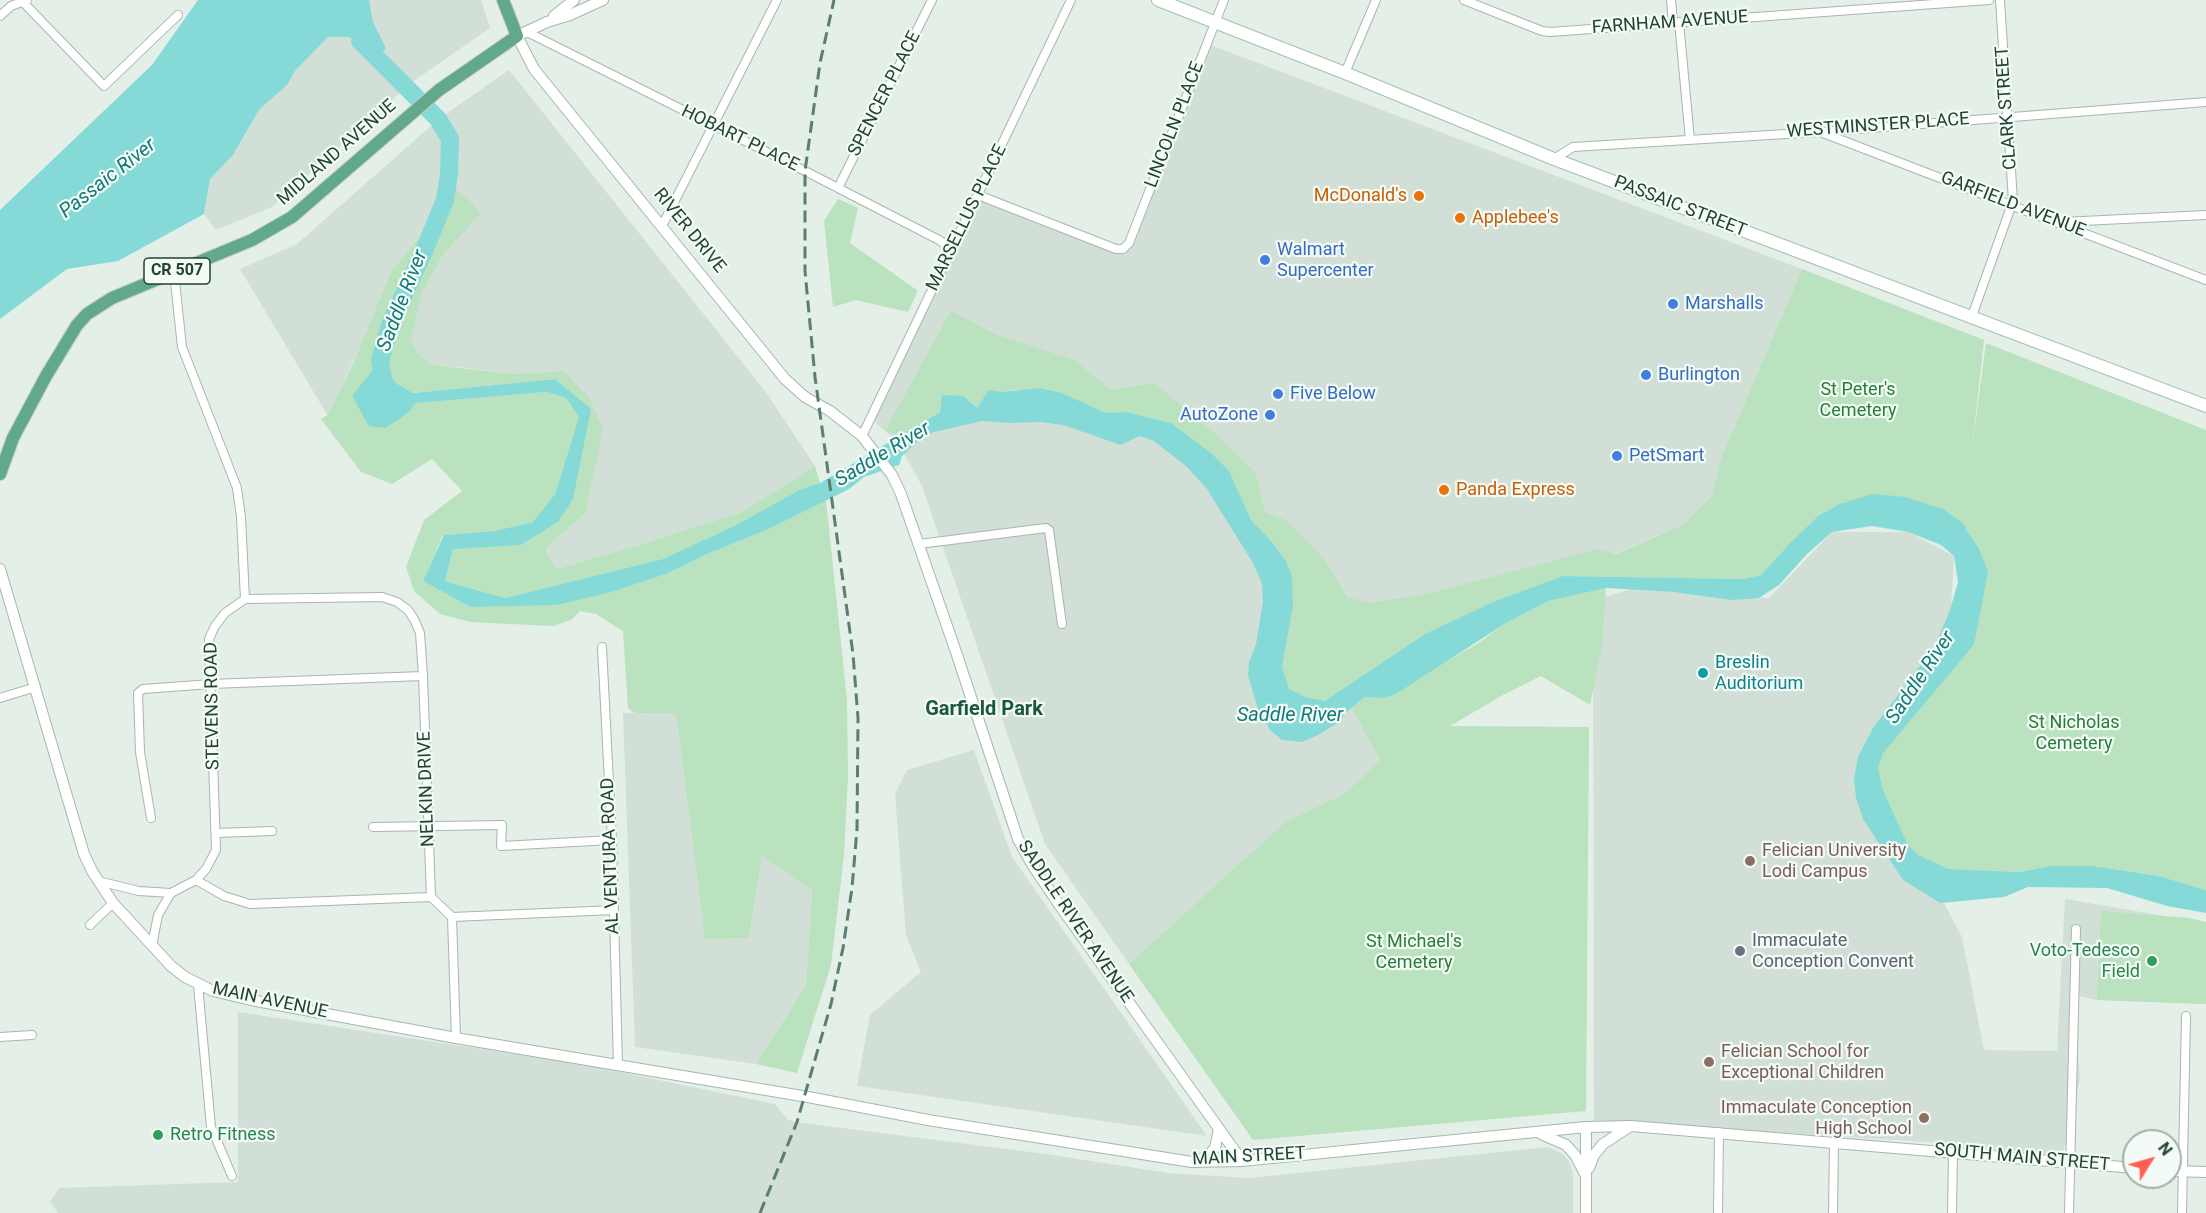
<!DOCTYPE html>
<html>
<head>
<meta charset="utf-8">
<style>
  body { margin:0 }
  #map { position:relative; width:2206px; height:1213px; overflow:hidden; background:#e3efe7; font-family:Roboto,sans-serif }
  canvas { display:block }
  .north { position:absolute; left:2122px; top:1129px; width:60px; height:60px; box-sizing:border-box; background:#f4faf6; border:2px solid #9fb1a8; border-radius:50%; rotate:53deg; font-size:16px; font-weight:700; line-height:24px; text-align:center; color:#204333 }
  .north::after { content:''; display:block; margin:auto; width:21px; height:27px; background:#ff5e51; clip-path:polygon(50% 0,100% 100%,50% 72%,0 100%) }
</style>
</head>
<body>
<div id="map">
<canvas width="2206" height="1213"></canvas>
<div class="north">N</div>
</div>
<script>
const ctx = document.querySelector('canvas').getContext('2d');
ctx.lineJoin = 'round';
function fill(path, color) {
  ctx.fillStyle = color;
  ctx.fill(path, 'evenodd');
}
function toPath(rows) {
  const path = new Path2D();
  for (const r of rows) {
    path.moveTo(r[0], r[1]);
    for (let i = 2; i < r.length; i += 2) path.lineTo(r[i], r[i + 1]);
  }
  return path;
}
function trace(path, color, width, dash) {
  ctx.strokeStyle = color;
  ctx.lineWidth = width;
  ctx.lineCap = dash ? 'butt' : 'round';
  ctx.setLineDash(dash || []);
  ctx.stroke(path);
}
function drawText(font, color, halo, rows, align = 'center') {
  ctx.font = font + ' Roboto,sans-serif';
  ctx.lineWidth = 4.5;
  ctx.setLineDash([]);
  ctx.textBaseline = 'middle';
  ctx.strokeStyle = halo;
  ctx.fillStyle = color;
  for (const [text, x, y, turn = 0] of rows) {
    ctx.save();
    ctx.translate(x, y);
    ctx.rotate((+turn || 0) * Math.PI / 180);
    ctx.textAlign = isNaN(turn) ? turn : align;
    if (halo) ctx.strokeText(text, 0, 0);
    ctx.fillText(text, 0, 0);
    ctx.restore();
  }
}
const built = toPath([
  [369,0,481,0,490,28,411,83,272,207,216,230,204,214,210,179,233,155,259,110,288,84,295,71,328,37,349,37,375,59,386,48,373,22],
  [1208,44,1802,269,1721,458,1712,496,1682,525,1336,673,1380,760,1344,794,1285,822,1129,964,1045,844,922,486,897,441,873,421,980,199,1126,254],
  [509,70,765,391,815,466,742,512,646,543,557,569,545,549,585,513,588,492,564,371,517,374,430,364,418,353,411,339,422,293,443,255,479,214,468,198,441,181,435,214,428,227,392,270,375,314,328,416,240,269,297,244,440,118],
  [1832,532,1908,532,1954,556,1950,626,1872,826,1940,896,1962,937,1984,1050,2057,1051,2065,899,2206,923,2206,1004,2097,1000,2074,995,2080,1079,2062,1157,1959,1144,1594,1121,1593,601,1631,589,1769,598],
  [623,713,676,714,705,939,749,938,762,856,812,890,806,985,756,1064,635,1047],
  [974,750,1012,857,1207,1136,857,1086,870,1015,921,972,906,935,895,794,907,770],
  [238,1012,586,1065,775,1104,788,1120,803,1123,1046,1154,1168,1173,1249,1178,1548,1147,1563,1154,1570,1163,1573,1175,1573,1213,58,1213,50,1202,59,1188,238,1182]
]);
const green = toPath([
  [441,180,468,198,480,214,443,255,422,293,411,339,418,353,430,364,459,368,517,374,564,371,590,399,603,430,585,513,545,549,557,569,646,543,742,512,815,466,820,483,801,489,736,525,663,559,505,598,445,581,453,548,521,545,558,522,591,409,555,379,413,393,396,383,380,361,386,428,408,413,416,403,547,392,566,398,579,418,555,494,533,522,494,531,443,535,423,581,470,607,612,592,666,574,705,555,771,528,826,500,847,700,848,777,844,855,831,965,797,1073,756,1064,806,985,812,890,762,856,749,938,705,939,676,714,634,713,628,708,623,631,596,614,580,611,571,620,553,626,470,622,440,614,414,591,406,567,424,520,462,491,432,459,392,484,361,472,321,419,328,415,352,366,392,270,428,227,435,215],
  [838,199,858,208,850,243,918,291,908,312,856,300,833,307,824,221],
  [1802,269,1984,340,1972,448,1986,343,2206,430,2206,890,2159,876,2095,866,2050,866,2020,872,1948,869,1917,854,1908,845,1883,790,1878,767,1883,753,1974,645,1978,547,1963,525,1904,505,1841,503,1818,516,1790,543,1761,575,1743,579,1563,576,1493,602,1425,634,1326,701,1306,697,1289,689,1282,667,1293,606,1286,561,1270,540,1251,520,1229,471,1171,423,1126,412,1106,413,1062,393,1015,389,1002,392,989,391,977,408,942,395,940,411,899,435,885,431,951,311,995,334,1074,360,1111,390,1154,383,1209,428,1255,472,1265,513,1286,520,1324,559,1347,597,1369,603,1423,595,1598,549,1616,554,1682,525,1712,496,1721,458],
  [1606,588,1602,645,1590,705,1541,676,1503,695,1450,726,1589,727,1586,1111,1253,1140,1129,964,1285,822,1344,794,1380,760,1352,708,1365,697,1384,698,1480,642,1506,623,1549,601],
  [2101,911,2189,918,2206,922,2206,1004,2097,1000]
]);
const water = toPath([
  [198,0,369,0,373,22,386,48,375,59,349,37,328,37,295,71,288,84,259,110,233,155,210,179,204,214,118,261,67,269,0,319,0,210,152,65],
  [380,361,396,383,413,393,555,379,591,409,573,499,558,522,521,545,453,549,445,581,505,598,663,559,736,525,801,489,820,483,940,412,942,395,963,396,977,408,989,390,1002,392,1039,388,1062,393,1106,413,1126,412,1171,423,1211,453,1229,471,1251,520,1270,540,1286,561,1292,577,1293,606,1282,667,1289,689,1306,697,1325,701,1425,634,1493,602,1563,576,1743,579,1761,575,1790,543,1818,516,1841,503,1904,505,1963,525,1978,547,1988,571,1974,645,1883,753,1878,768,1883,790,1908,845,1917,854,1948,869,2020,872,2050,866,2094,866,2159,876,2206,890,2206,913,2167,906,2107,888,2028,887,2004,897,1940,903,1903,880,1863,819,1856,798,1854,779,1858,757,1873,728,1935,646,1950,610,1958,582,1954,556,1941,545,1908,532,1872,526,1832,532,1807,554,1779,585,1759,598,1732,600,1674,592,1606,588,1549,601,1506,623,1396,694,1384,698,1365,697,1344,714,1339,722,1318,735,1302,742,1282,740,1271,731,1259,713,1248,675,1249,662,1256,644,1263,602,1262,584,1253,563,1207,489,1187,467,1154,441,1139,436,1121,445,1063,425,1041,422,1009,423,982,421,934,432,919,440,902,456,899,465,864,477,849,489,771,528,705,555,666,574,612,592,556,605,470,607,423,581,444,535,494,531,533,522,555,494,579,417,566,398,547,392,416,403,408,413,386,428,369,426,352,396]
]);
const river = toPath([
  [360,41,438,119,450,139,449,174,445,200,422,256,391,322,380,361,384,384],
  [1851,510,1873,503,1904,506,1939,517,1957,530]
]);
const minor = toPath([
  [21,0,104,86,178,15],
  [1464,0,1542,31,1550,32,1989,0],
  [1671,0,1673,23],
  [0,16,11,6,27,0],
  [1679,22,1690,140],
  [527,32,805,171,939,240,952,249],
  [1345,73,1376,0],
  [1823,133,2206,280],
  [1554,159,1573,147,1819,132,2206,102],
  [838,188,932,0],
  [978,195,1116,249,1123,249,1129,243,1224,0],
  [2062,222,2206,215],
  [662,226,777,0],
  [1972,316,2013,201,2000,0],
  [862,436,1071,0],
  [919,544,1046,528,1049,530,1062,624],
  [245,599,382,597,397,602,408,610,415,621,420,633,423,676,431,897],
  [602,647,612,840,618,1065],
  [0,698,36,687],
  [151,818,140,752,138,693,143,689,211,684,423,676],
  [373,827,502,825,501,846,612,840],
  [217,833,272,831],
  [196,880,224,896,250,904,431,897],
  [98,881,139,891,171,893],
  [431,897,452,917,456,1038],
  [452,917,614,910],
  [90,925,113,903],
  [152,946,158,915,171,893,196,880,206,869,216,850,209,639,215,626,225,613,245,599,241,517,237,488,182,347,174,272],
  [198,985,211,1127,232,1176],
  [0,1037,32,1035],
  [1718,1213,1719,1132],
  [1833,1213,1834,1143],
  [1952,1213,1953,1152],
  [2069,1213,2076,929],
  [2182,1213,2186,1016]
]);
const tertiary = toPath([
  [603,0,570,15,547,22,517,36,534,69,785,379,805,397,830,411,862,436,892,475,901,494,955,649,1018,839,1033,866,1058,903,1242,1161],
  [554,16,574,0],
  [0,569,84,854,92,871,113,903,171,966,185,977,213,991,251,1000,456,1038,808,1097,928,1120,1192,1162,1242,1161,1586,1127,1631,1126,2134,1168],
  [1541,1134,1566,1145,1575,1155,1585,1174],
  [1198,1160,1207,1157,1215,1148,1219,1129],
  [1589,1168,1594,1155,1603,1144,1629,1127],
  [2170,1171,2206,1172],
  [1586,1213,1586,1127]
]);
const secondary = toPath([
  [1158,0,1345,73,1554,159,2206,406]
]);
const primary = toPath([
  [0,474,13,438,46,376,77,325,87,314,112,298,252,240,292,217,439,90,517,36,503,0]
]);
const rail = toPath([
  [760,1213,797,1122,831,1004,843,948,852,888,857,829,858,718,853,654,815,377,805,271,805,171,820,63,834,0]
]);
const markers = [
  [1419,196,6,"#e8710a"],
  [1460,218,6,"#e8710a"],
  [1265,260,6,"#3f7fe0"],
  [1673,304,6,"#3f7fe0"],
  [1646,375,6,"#3f7fe0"],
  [1278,394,6,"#3f7fe0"],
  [1270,415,6,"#3f7fe0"],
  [1617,456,6,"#3f7fe0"],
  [1444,490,6,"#e8710a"],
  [1703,673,6,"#0f9aa8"],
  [1750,861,6,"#8d6e63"],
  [1740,951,6,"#6b7280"],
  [2152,961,6,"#2e9e5b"],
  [1709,1062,6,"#8d6e63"],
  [1924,1118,6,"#8d6e63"],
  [158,1135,6,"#2e9e5b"]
];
const shields = [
  [177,271,66]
];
const shieldNames = [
  ["CR 507",177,271]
];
const streetNames = [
  ["FARNHAM AVENUE",1670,23,-4],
  ["SPENCER PLACE",885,94,-63],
  ["CLARK STREET",2007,108,-94],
  ["LINCOLN PLACE",1175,125,-69],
  ["WESTMINSTER PLACE",1878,126,-4],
  ["HOBART PLACE",740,139,26],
  ["MIDLAND AVENUE",337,153,-41],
  ["GARFIELD AVENUE",2013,205,21],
  ["PASSAIC STREET",1680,207,21],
  ["MARSELLUS PLACE",967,218,-64],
  ["RIVER DRIVE",689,231,51],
  ["STEVENS ROAD",213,706,-91],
  ["NELKIN DRIVE",427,789,-92],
  ["AL VENTURA ROAD",611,856,-92],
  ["SADDLE RIVER AVENUE",1075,922,56],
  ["MAIN AVENUE",270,1001,12],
  ["MAIN STREET",1249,1157,-3],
  ["SOUTH MAIN STREET",2022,1158,5]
];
const foodNames = [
  ["McDonald's",1407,196,"right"],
  ["Applebee's",1472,218],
  ["Panda Express",1456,490]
];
const shopNames = [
  ["Walmart",1277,250],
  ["Supercenter",1277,271],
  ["Marshalls",1685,304],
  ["Burlington",1658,375],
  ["Five Below",1290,394],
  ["AutoZone",1258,415,"right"],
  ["PetSmart",1629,456]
];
const parkNames = [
  ["St Peter's",1858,390],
  ["Cemetery",1858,411],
  ["St Nicholas",2074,723],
  ["Cemetery",2074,744],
  ["St Michael's",1414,942],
  ["Cemetery",1414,963]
];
const cultureNames = [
  ["Breslin",1715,663],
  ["Auditorium",1715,684]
];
const educationNames = [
  ["Felician University",1762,851],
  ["Lodi Campus",1762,872],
  ["Felician School for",1721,1052],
  ["Exceptional Children",1721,1073],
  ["Immaculate Conception",1912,1108,"right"],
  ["High School",1912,1129,"right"]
];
const worshipNames = [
  ["Immaculate",1752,941],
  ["Conception Convent",1752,962]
];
const leisureNames = [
  ["Voto-Tedesco",2140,951],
  ["Field",2140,972],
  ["Retro Fitness",170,1135,"left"]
];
const waterNames = [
  ["Passaic River",108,179,-38],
  ["Saddle River",403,301,-69],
  ["Saddle River",883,455,-31],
  ["Saddle River",1921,678,-56],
  ["Saddle River",1290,716]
];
const neighbourhoodNames = [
  ["Garfield Park",984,710]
];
fill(built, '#d1dfd6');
fill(green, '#bae2be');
fill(water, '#85dad8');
trace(river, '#85dad8', 18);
trace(minor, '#a5b8ad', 10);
trace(tertiary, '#a5b8ad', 12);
trace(secondary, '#a3bfb0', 14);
trace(primary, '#c1cac6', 14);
trace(minor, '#fff', 8);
trace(tertiary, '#fff', 10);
trace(secondary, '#fff', 12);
trace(primary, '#62a98b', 12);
trace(rail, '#5b7e6e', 3, [12, 6]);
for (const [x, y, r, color] of markers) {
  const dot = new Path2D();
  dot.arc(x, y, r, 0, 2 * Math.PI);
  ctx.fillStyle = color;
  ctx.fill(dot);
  trace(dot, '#f4faf6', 2);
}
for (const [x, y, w] of shields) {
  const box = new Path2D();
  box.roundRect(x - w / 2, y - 13, w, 26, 4.5);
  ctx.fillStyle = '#f4faf6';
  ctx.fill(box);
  trace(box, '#204333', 1.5);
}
drawText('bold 16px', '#204333', null, shieldNames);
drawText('18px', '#204333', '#f4faf6', streetNames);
drawText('18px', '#c56008', '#f4faf6', foodNames, 'left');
drawText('18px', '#366cbe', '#f4faf6', shopNames, 'left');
drawText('18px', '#257f38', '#f4faf6', parkNames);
drawText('18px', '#0d838f', '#f4faf6', cultureNames, 'left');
drawText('18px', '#785e54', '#f4faf6', educationNames, 'left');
drawText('18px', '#5b616d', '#f4faf6', worshipNames, 'left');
drawText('18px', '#27864d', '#f4faf6', leisureNames, 'right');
drawText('italic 20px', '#127a7a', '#f4faf6', waterNames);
drawText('bold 20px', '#19573e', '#f4faf6', neighbourhoodNames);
</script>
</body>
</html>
